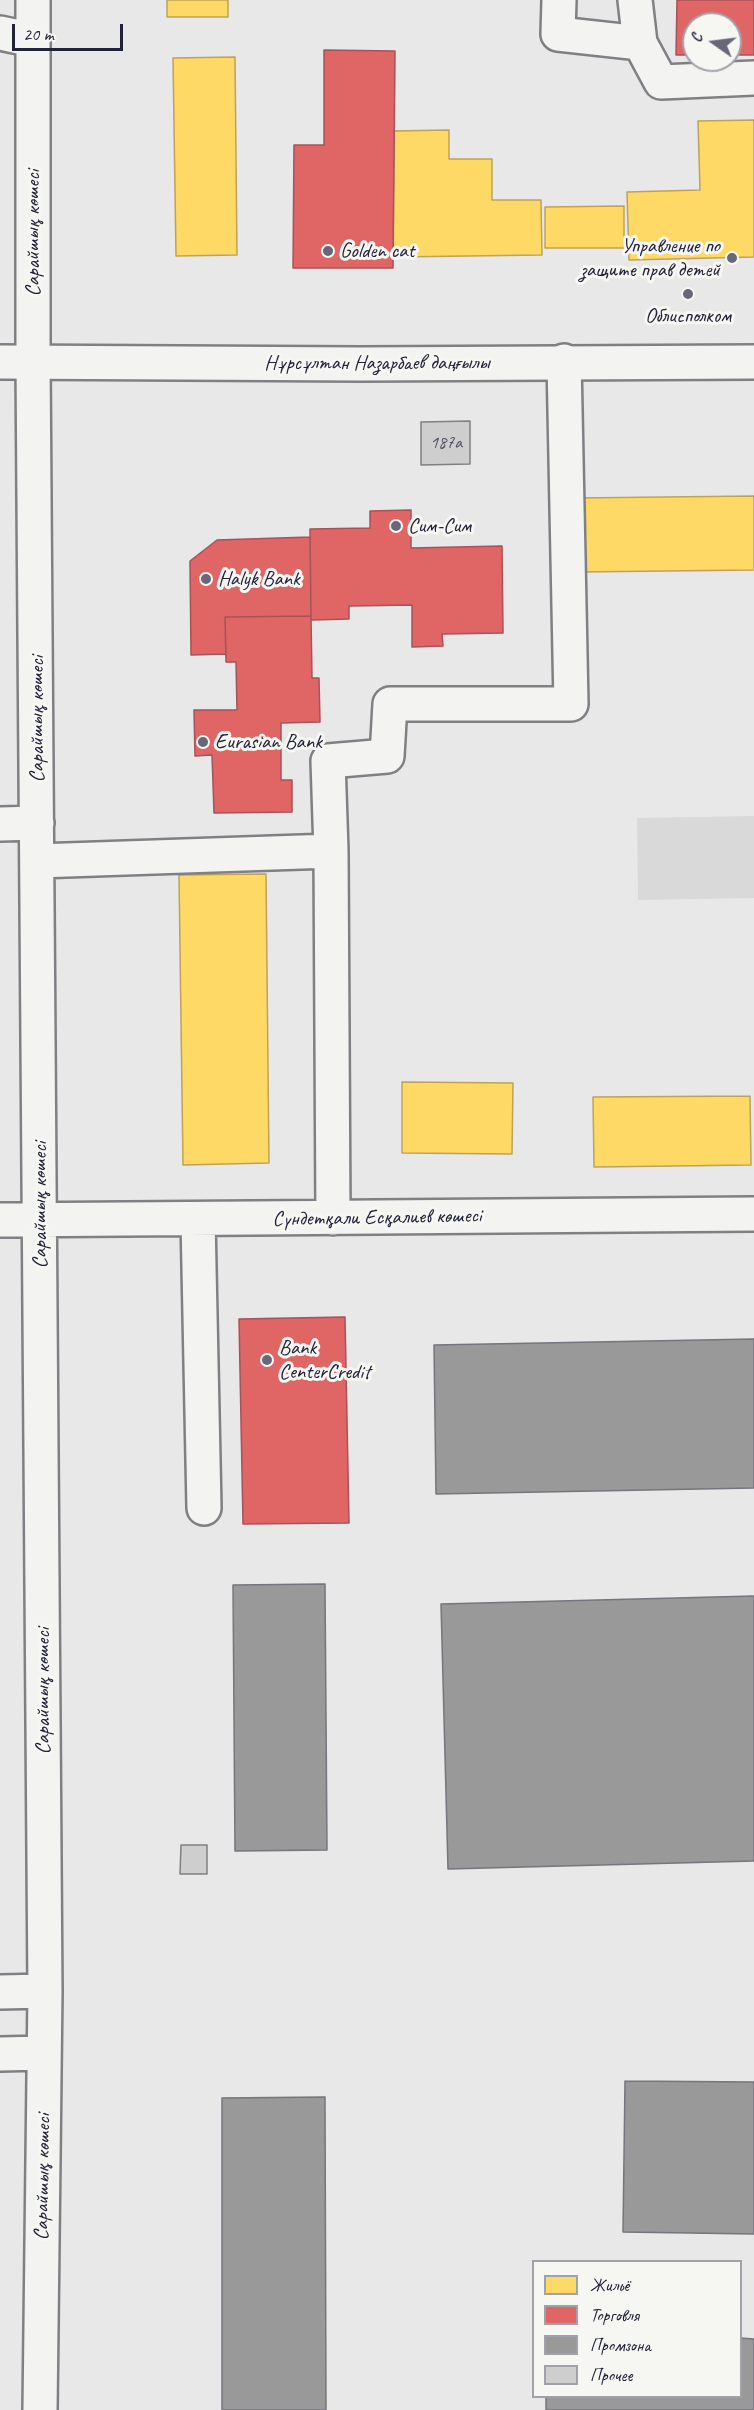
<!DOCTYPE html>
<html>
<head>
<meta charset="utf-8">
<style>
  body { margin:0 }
  #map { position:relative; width:754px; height:2410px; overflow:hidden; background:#e8e8e8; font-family:Caveat,sans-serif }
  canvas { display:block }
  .legend { position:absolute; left:532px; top:2260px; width:210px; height:138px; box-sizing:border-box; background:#f6f6f2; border:2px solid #a1a1a9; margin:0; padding:8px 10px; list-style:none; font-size:18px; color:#22223b }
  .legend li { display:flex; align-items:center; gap:12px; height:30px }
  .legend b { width:30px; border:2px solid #a1a1a9 }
  .north { position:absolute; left:682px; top:12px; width:60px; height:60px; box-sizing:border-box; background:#f6f6f2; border:2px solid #a1a1a9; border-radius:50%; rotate:284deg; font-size:16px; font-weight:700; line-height:24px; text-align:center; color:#22223b }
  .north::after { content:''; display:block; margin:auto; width:21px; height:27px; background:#676778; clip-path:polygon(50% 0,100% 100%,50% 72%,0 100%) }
  .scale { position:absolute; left:12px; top:24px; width:111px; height:27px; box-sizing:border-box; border:3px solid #22223b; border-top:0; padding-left:8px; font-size:18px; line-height:21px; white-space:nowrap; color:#22223b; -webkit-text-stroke:4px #f6f6f2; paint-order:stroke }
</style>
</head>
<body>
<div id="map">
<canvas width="754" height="2410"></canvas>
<ul class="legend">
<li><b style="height:16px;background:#ffd966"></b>Жильё</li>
<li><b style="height:16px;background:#e06666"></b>Торговля</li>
<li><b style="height:16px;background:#999"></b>Промзона</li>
<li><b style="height:16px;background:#cececf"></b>Прочее</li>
</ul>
<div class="north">С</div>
<div class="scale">20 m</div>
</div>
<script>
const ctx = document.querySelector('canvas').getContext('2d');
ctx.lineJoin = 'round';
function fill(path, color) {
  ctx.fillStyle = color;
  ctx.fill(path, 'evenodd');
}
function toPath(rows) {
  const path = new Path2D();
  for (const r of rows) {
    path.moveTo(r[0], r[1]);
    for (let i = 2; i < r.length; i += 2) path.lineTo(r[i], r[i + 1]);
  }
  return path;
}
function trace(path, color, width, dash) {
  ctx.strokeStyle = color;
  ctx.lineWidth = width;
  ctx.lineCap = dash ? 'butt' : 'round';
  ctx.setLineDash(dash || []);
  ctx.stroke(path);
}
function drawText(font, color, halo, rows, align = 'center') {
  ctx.font = font + ' Caveat,sans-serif';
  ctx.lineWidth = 6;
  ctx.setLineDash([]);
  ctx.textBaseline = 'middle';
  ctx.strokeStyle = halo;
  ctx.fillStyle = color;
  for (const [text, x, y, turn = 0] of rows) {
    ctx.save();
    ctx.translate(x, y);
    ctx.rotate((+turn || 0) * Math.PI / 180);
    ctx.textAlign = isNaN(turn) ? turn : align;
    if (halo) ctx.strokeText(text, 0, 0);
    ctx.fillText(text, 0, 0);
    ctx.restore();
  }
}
const green = toPath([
  [754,816,754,898,638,900,637,818]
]);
const homes = toPath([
  [167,0,228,0,228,17,167,17,167,0],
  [235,57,237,255,176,256,173,58,235,57],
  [754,120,754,257,629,260,627,192,700,190,698,121,754,120],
  [449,130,449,159,492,159,492,200,541,200,542,255,393,257,394,131,449,130],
  [624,206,624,248,545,248,545,207,624,206],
  [754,496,754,570,577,572,576,498,754,496],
  [266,874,269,1163,183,1165,179,875,266,874],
  [402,1082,513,1083,512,1154,402,1153,402,1082],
  [750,1096,751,1165,594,1167,593,1097,750,1096]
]);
const shops = toPath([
  [677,0,754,0,754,55,730,55,730,24,694,24,694,55,676,55,677,0],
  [324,50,395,51,393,268,293,268,294,145,324,145,324,50],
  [411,510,411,548,502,546,503,633,442,634,443,646,412,647,412,605,349,606,349,619,311,620,310,529,370,528,370,511,411,510],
  [310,537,311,616,225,617,226,654,191,655,190,561,217,540,310,537],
  [311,616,312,678,319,678,320,722,281,723,281,780,292,780,292,812,214,813,212,755,195,756,194,710,237,710,236,662,226,662,225,617,311,616],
  [345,1317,349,1523,243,1524,239,1319,345,1317]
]);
const industry = toPath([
  [754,1339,754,1488,436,1494,434,1345,754,1339],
  [325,1584,327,1850,235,1851,233,1585,325,1584],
  [754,1596,754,1861,448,1869,441,1604,754,1596],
  [625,2081,754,2082,754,2234,623,2232,625,2081],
  [325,2097,326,2410,222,2410,222,2098,325,2097],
  [740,2338,754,2339,754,2410,546,2410,546,2396,740,2396,740,2338]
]);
const building = toPath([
  [470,421,470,464,421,465,421,422,470,421],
  [181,1845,207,1845,207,1874,180,1874,181,1845]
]);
const minor = toPath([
  [33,0,33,362,45,1991,40,2410],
  [559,0,558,34,640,43],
  [635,0,640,43,661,82,754,78],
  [0,33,33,40],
  [0,824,37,823],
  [331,851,333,1218],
  [37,861,331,851,328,761,387,756,390,704,571,704,564,361],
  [198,1219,204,1508],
  [0,1220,754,1214],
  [0,1992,45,1991],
  [0,2054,44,2053]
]);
const major = toPath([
  [0,362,361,364,754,362]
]);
const markers = [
  [328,251,6,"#676778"],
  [732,258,6,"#676778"],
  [688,294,6,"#676778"],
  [396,526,6,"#676778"],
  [206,579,6,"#676778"],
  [203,742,6,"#676778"],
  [267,1360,6,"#676778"]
];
const numberNames = [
  ["187а",446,443]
];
const streetNames = [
  ["Сарайшық көшесі",33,233,-90],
  ["Нұрсұлтан Назарбаев даңғылы",377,363],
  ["Сарайшық көшесі",37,719,-90],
  ["Сарайшық көшесі",40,1205,-90],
  ["Сүндетқали Есқалиев көшесі",377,1218,-1],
  ["Сарайшық көшесі",43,1691,-90],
  ["Сарайшық көшесі",43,2177,-89]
];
const poiNames = [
  ["Управление по",720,246,"right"],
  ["защите прав детей",720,270,"right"],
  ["Golden cat",340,251],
  ["Облисполком",688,316,"center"],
  ["Сим-Сим",408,526],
  ["Halyk Bank",218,579],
  ["Eurasian Bank",215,742],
  ["Bank",279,1348],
  ["CenterCredit",279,1372]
];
fill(green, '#d9d9da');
fill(homes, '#ffd966');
trace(homes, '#bda259', 1.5);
fill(shops, '#e06666');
trace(shops, '#a75259', 1.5);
fill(industry, '#999');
trace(industry, '#75757d', 1.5);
fill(building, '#cececf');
trace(building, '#808084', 1.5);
trace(minor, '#808084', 38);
trace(major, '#808084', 38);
trace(minor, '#f3f3f1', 33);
trace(major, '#f3f3f1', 33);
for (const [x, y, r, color] of markers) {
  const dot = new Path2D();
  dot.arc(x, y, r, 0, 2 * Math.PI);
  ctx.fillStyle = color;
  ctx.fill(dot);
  trace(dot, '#f6f6f2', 2);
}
drawText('18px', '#4d4d60', null, numberNames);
drawText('21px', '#22223b', '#f6f6f2', streetNames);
drawText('21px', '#22223b', '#f6f6f2', poiNames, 'left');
</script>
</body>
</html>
